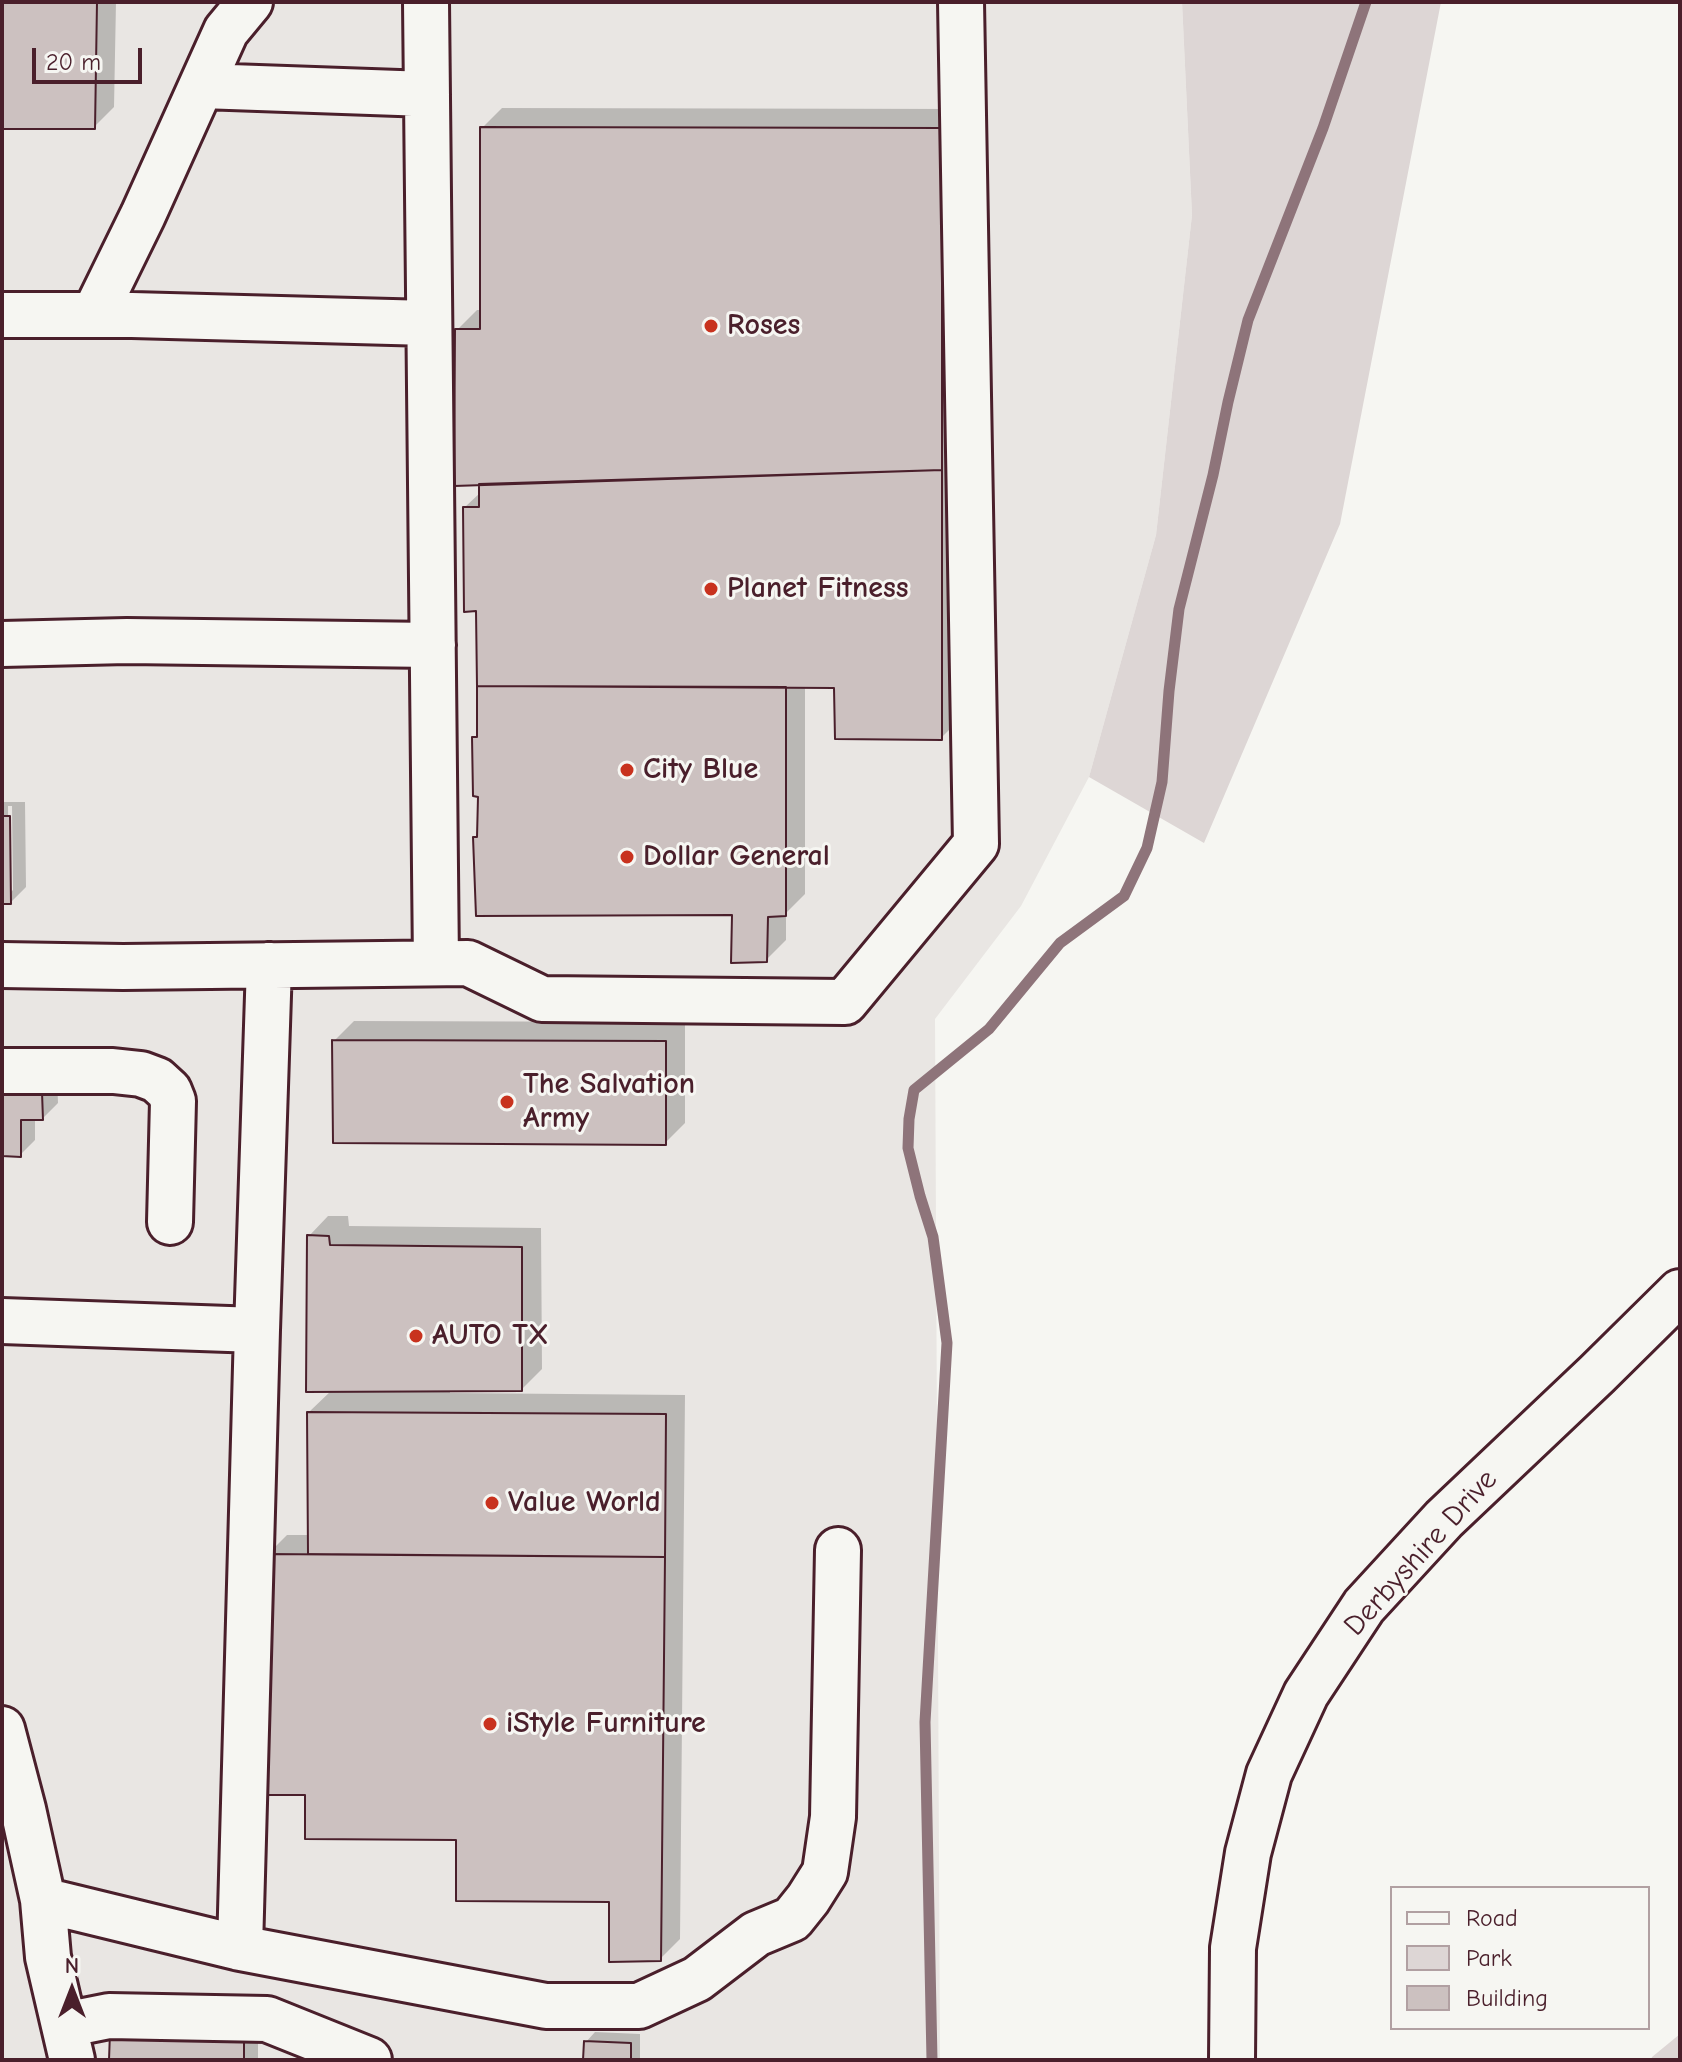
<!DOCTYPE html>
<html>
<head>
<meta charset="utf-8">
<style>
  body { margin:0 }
  #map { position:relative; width:1682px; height:2062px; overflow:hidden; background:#f6f6f2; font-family:"Comic Neue",sans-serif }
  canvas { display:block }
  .frame { position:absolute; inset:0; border:4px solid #4a1f2b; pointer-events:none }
  .legend { position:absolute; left:1390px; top:1886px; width:260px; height:144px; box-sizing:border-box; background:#f6f6f2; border:2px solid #b1a0a2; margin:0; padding:10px 14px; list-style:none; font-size:24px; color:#4a1f2b }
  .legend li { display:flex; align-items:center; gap:16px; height:40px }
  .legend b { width:40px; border:2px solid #b1a0a2 }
  .north { position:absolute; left:32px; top:1950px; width:80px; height:80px; -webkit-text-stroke:6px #f6f6f2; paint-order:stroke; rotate:0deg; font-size:22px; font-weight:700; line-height:32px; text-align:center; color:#4a1f2b }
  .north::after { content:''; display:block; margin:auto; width:28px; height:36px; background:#4a1f2b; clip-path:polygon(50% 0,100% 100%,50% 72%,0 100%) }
  .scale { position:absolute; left:32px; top:48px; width:110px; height:36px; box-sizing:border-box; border:4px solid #4a1f2b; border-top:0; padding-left:10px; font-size:24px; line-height:28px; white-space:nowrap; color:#4a1f2b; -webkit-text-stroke:6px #f6f6f2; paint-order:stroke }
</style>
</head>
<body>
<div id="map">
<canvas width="1682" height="2062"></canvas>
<div class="frame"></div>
<ul class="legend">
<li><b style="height:10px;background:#f6f6f2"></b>Road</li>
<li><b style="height:22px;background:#ddd6d5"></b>Park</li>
<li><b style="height:22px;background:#ccc1c0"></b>Building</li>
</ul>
<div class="north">N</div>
<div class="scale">20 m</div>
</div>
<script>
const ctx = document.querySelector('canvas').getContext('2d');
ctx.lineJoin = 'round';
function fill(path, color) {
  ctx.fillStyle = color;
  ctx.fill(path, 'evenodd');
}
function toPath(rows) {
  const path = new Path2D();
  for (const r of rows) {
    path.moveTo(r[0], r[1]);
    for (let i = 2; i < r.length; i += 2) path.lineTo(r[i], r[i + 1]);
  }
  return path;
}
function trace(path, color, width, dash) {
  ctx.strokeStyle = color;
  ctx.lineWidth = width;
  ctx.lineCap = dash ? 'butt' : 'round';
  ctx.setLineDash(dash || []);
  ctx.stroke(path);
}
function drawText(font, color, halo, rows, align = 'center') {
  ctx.font = font + ' "Comic Neue",sans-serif';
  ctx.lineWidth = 6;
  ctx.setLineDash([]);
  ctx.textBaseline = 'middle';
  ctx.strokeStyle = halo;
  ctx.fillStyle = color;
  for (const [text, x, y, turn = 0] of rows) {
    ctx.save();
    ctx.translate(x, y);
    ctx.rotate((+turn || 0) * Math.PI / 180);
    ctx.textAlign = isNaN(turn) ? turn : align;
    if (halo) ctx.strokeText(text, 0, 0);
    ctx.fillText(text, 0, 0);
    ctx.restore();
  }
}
const built = toPath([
  [2,2,1182,2,1192,215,1156,535,1089,777,1021,906,935,1019,940,2060,2,2060]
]);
const green = toPath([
  [1182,2,1441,2,1340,524,1204,843,1089,777,1156,535,1192,215],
  [1680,2034,1680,2060,1651,2060,1652,2057]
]);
const shadow = toPath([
  [2,2,116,2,114,107,94,127,2,127],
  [502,108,961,109,961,718,941,738,836,686,805,686,805,894,786,913,786,940,766,960,734,913,475,838,479,834,480,795,474,738,479,734,478,609,465,507,481,492,457,330,477,310,482,310,482,128],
  [2,802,25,802,26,887,11,902,2,902],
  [8,806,12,806,13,890,9,894],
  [354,1021,685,1022,685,1123,665,1143,334,1041],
  [2,1070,57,1077,58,1103,43,1118,35,1118,35,1140,20,1155,2,1154],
  [328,1216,348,1216,349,1226,541,1228,542,1369,522,1389,450,1390,450,1393,685,1395,680,1939,660,1959,611,1900,458,1838,307,1793,267,1555,287,1535,310,1535,309,1412,332,1390,309,1236],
  [258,2019,258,2060,111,2060],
  [595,2032,640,2034,640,2060,585,2060,586,2042]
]);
const stream = toPath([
  [932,2060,925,1722,947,1343,933,1237,920,1196,908,1148,909,1119,914,1090,989,1029,1060,943,1124,896,1147,848,1162,782,1169,691,1179,609,1213,475,1228,402,1248,320,1323,128,1366,2]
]);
const building = toPath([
  [2,2,97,2,95,129,2,129,2,2],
  [480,127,942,128,942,470,454,486,455,329,480,329,480,127],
  [942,470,942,740,835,739,834,688,477,686,476,611,464,612,463,507,479,507,479,484,942,470],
  [477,686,786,687,786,916,768,917,767,962,731,963,732,915,476,916,473,837,477,837,478,797,473,796,472,737,477,737,477,686],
  [2,816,10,816,11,904,2,904,2,816],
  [332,1040,666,1041,666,1145,333,1143,332,1040],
  [2,1084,42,1092,43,1120,21,1120,21,1157,2,1156,2,1084],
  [307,1235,329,1236,330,1245,522,1247,522,1391,306,1392,307,1235],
  [307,1412,666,1414,665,1557,308,1554,307,1412],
  [265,1554,665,1557,661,1961,609,1962,609,1902,456,1901,456,1840,305,1839,305,1795,264,1795,265,1554],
  [110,2032,244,2033,244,2060,109,2060,110,2032],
  [584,2041,631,2043,631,2060,583,2060,584,2041]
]);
const minor = toPath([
  [426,2,436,963],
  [202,86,427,94],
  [2,315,132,315,429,323],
  [94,315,143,215,226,31,250,2],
  [2,644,127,641,433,645],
  [2,965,123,967,468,963,542,999,845,1002,976,844,961,2],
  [2,1071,113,1071,141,1074,157,1080,169,1091,173,1101,170,1222],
  [2,1321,257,1330,269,965],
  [2,1729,23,1809,43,1900,240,1948,257,1330],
  [43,1900,48,1957,72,2060],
  [240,1948,546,2006,639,2006,697,1979,756,1934,792,1919,808,1899,825,1872,833,1817,838,1550],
  [64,2025,109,2016,267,2019,369,2060],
  [1232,2060,1233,1948,1248,1853,1269,1774,1306,1694,1364,1606,1444,1519,1597,1374,1680,1292]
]);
const markers = [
  [711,326,8,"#c8321e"],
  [711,589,8,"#c8321e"],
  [627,770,8,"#c8321e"],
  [627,857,8,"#c8321e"],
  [507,1102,8,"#c8321e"],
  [416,1336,8,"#c8321e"],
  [492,1503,8,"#c8321e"],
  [490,1724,8,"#c8321e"]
];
const poiNames = [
  ["Roses",727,326],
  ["Planet Fitness",727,589],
  ["City Blue",643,770],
  ["Dollar General",643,857],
  ["The Salvation",523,1085],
  ["Army",523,1119],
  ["AUTO TX",432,1336],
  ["Value World",508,1503],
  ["iStyle Furniture",506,1724]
];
const streetNames = [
  ["Derbyshire Drive",1421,1553,-48]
];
fill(built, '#e9e6e3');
fill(green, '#ddd6d5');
fill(shadow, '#0003');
trace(stream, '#8e747a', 11);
fill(building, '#ccc1c0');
trace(building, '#4a1f2b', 2);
trace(minor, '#4a1f2b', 50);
trace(minor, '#f6f6f2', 44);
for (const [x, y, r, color] of markers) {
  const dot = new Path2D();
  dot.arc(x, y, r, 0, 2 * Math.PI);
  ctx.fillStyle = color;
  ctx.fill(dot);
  trace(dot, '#f6f6f2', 3);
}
drawText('bold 30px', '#4a1f2b', '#f6f6f2', poiNames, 'left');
drawText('30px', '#4a1f2b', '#f6f6f2', streetNames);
</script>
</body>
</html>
